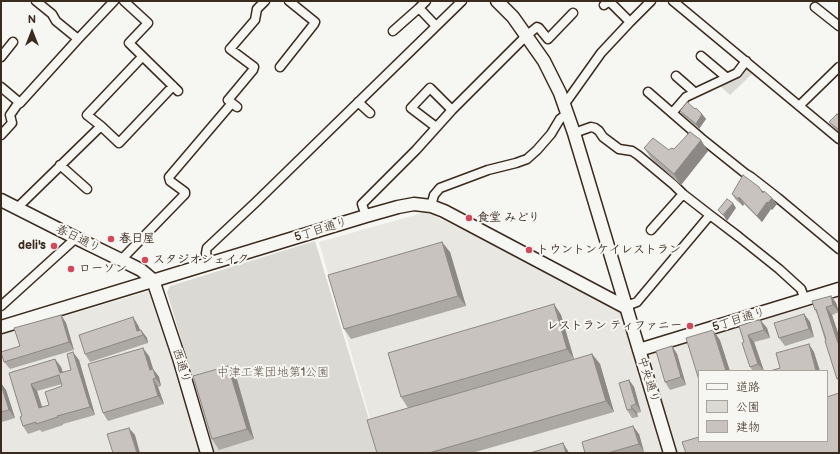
<!DOCTYPE html>
<html>
<head>
<meta charset="utf-8">
<style>
  body { margin:0 }
  #map { position:relative; width:840px; height:454px; overflow:hidden; background:#f6f6f2; font-family:"Balsamiq Sans","Klee One",sans-serif }
  canvas { display:block }
  .frame { position:absolute; inset:0; border:2px solid #3b2a1e; pointer-events:none }
  .legend { position:absolute; left:698px; top:370px; width:130px; height:72px; box-sizing:border-box; background:#f6f6f2; border:1px solid #aba49d; margin:0; padding:5px 7px; list-style:none; font-size:12px; color:#3b2a1e }
  .legend li { display:flex; align-items:center; gap:8px; height:20px }
  .legend b { width:20px; border:1px solid #aba49d }
  .north { position:absolute; left:12px; top:12px; width:40px; height:40px; -webkit-text-stroke:3px #f6f6f2; paint-order:stroke; rotate:0deg; font-size:11px; font-weight:700; line-height:16px; text-align:center; color:#3b2a1e }
  .north::after { content:''; display:block; margin:auto; width:14px; height:18px; background:#3b2a1e; clip-path:polygon(50% 0,100% 100%,50% 72%,0 100%) }
</style>
</head>
<body>
<div id="map">
<canvas width="840" height="454"></canvas>
<div class="frame"></div>
<ul class="legend">
<li><b style="height:5px;background:#f6f6f2"></b>道路</li>
<li><b style="height:11px;background:#dad9d3"></b>公園</li>
<li><b style="height:11px;background:#c8c3be"></b>建物</li>
</ul>
<div class="north">N</div>
</div>
<script>
const ctx = document.querySelector('canvas').getContext('2d');
ctx.lineJoin = 'round';
function fill(path, color) {
  ctx.fillStyle = color;
  ctx.fill(path, 'evenodd');
}
function toPath(rows) {
  const path = new Path2D();
  for (const r of rows) {
    path.moveTo(r[0], r[1]);
    for (let i = 2; i < r.length; i += 2) path.lineTo(r[i], r[i + 1]);
  }
  return path;
}
function trace(path, color, width, dash) {
  ctx.strokeStyle = color;
  ctx.lineWidth = width;
  ctx.lineCap = dash ? 'butt' : 'round';
  ctx.setLineDash(dash || []);
  ctx.stroke(path);
}
function drawText(font, color, halo, rows, align = 'center') {
  ctx.font = font + ' "Balsamiq Sans","Klee One",sans-serif';
  ctx.lineWidth = 4;
  ctx.setLineDash([]);
  ctx.textBaseline = 'middle';
  ctx.strokeStyle = halo;
  ctx.fillStyle = color;
  for (const [text, x, y, turn = 0] of rows) {
    ctx.save();
    ctx.translate(x, y);
    ctx.rotate((+turn || 0) * Math.PI / 180);
    ctx.textAlign = isNaN(turn) ? turn : align;
    if (halo) ctx.strokeText(text, 0, 0);
    ctx.fillText(text, 0, 0);
    ctx.restore();
  }
}
const built = toPath([
  [426,212,627,308,641,354,839,297,839,453,380,453,319,242],
  [699,371,827,371,827,441,699,441],
  [156,289,206,453,1,453,1,335]
]);
const green = toPath([
  [747,67,754,72,730,95,720,86,740,76],
  [315,241,379,453,215,453,167,292,170,286]
]);
const street = toPath([
  [124,1,148,23,129,43,178,91],
  [673,1,839,139],
  [604,5,609,1,630,22],
  [815,7,839,26],
  [419,8,426,1],
  [393,31,419,8,436,26],
  [78,39,114,1],
  [701,56,726,77],
  [1,57,13,42],
  [142,57,87,115,101,126,119,143,173,86],
  [280,67,314,24,315,22,289,1],
  [676,76,692,90,693,93],
  [1,87,20,103,78,39,56,21,52,14,36,1],
  [648,92,701,138,746,174,751,177,778,198,839,249],
  [358,102,370,113],
  [564,105,601,53,630,22,651,1],
  [799,106,839,67],
  [237,107,228,100,253,70,254,67,230,49,255,20,257,9,265,1],
  [673,112,686,97,737,73,746,61],
  [436,127,411,108,430,88,452,110],
  [574,133,591,127,595,128,599,131,603,137,619,149,632,151,638,155,674,185,683,194],
  [1,135,12,123,10,115,17,105,20,103],
  [60,165,87,189],
  [431,206,434,195,440,188,488,170,516,163,527,159,537,150,551,134,560,119,567,114],
  [17,208,101,126],
  [366,216,362,204,416,150,452,110,526,36,537,27,539,28,548,39,573,13],
  [651,230,683,194,710,215,739,237,779,269,801,289,805,300],
  [121,260,185,194,185,192,170,181,169,177,232,103],
  [209,264,206,253,207,248,255,203,462,1],
  [1,306,76,238],
  [626,306,637,302,710,215]
]);
const secondary = toPath([
  [497,1,513,17,544,61,560,93,574,133,670,453],
  [1,200,76,238,121,260,141,270,153,280],
  [153,280,179,358,207,453],
  [1,327,366,216,398,207,414,204,431,206,444,211,627,308],
  [639,350,839,289]
]);
const wall = toPath([
  [680,111,702,114,706,119,699,129,684,116],
  [838,115,839,115,839,132,832,126,829,122],
  [644,148,669,150,674,149,708,151,681,185,651,158],
  [763,193,777,204,772,210,771,209,762,222,744,204,743,206,736,200,732,194],
  [450,252,466,306,351,339,344,329],
  [831,296,836,303,839,312,832,315,839,336,839,381,837,379,817,314,815,310],
  [554,304,561,315,574,359,408,408,401,397],
  [804,314,810,322,814,337,785,346,779,338],
  [61,315,66,323,74,350,10,369,4,362,20,346],
  [761,321,767,328,770,338,754,342,764,371,753,371,750,367,744,342,739,326],
  [138,325,140,330,141,330,147,338,148,343,90,362,85,354],
  [672,346,677,354,686,385,670,390,665,382],
  [592,354,600,364,614,412,472,453,377,453],
  [149,356,153,369,159,377,161,386,158,387,164,404,108,421,103,413],
  [55,359,61,367,63,372,71,370,79,360,95,415,63,424,63,425,42,432,40,430,28,434,23,426,22,416,9,373],
  [62,384,62,386,49,405,42,407,37,391],
  [236,376,254,439,219,450,212,439],
  [629,380,634,387,641,412,637,413,638,417,632,418,627,410],
  [1,384,6,390,15,418,2,422,1,420],
  [639,434,644,452,639,453,585,453]
]);
const shadedWall = toPath([
  [702,114,706,119,699,129,696,124],
  [701,140,708,151,681,185,674,174],
  [739,197,744,204,743,206,738,199],
  [772,198,777,204,772,210,768,203],
  [767,202,771,209,762,222,757,216],
  [733,203,736,208,727,221,723,215],
  [442,242,450,252,466,306,458,296],
  [831,296,836,303,839,312,833,305],
  [554,304,561,315,574,359,567,349],
  [826,307,832,315,839,336,839,344],
  [804,314,810,322,814,337,809,329],
  [61,315,66,323,74,350,69,342],
  [133,317,138,325,142,336,137,331],
  [761,321,767,328,770,338,764,330],
  [141,330,147,338,148,343,143,335],
  [713,330,720,340,730,371,726,371],
  [748,335,754,342,764,371,758,364],
  [809,344,814,352,820,371,816,371],
  [672,346,677,354,686,385,681,377],
  [143,348,149,356,156,378,150,370],
  [73,352,79,360,95,415,90,407],
  [592,354,600,364,614,412,606,401],
  [55,359,61,367,65,381,60,373],
  [228,366,236,376,254,439,247,429],
  [153,369,159,377,161,386,156,378],
  [153,379,158,387,164,404,158,396],
  [629,380,634,387,641,412,636,404],
  [1,383,6,390,15,418,9,410],
  [31,384,37,391,45,416,39,408],
  [631,406,637,413,638,417,632,409],
  [633,426,639,434,644,452,639,444],
  [129,428,135,435,140,453,137,453],
  [563,443,568,451,569,453,566,453]
]);
const building = toPath([
  [687,102,695,109,696,108,702,114,696,124,680,111,687,102],
  [837,114,838,115,839,115,839,130,829,122,837,114],
  [690,132,701,140,674,174,644,148,653,138,669,150,671,148,674,149,690,132],
  [743,175,759,187,763,193,764,191,772,198,768,203,767,202,757,216,739,197,738,199,732,194,743,175],
  [727,199,733,203,723,215,718,210,727,199],
  [442,242,458,296,344,329,328,275,442,242],
  [831,296,833,305,826,307,838,343,839,343,839,378,837,379,825,341,826,340,825,336,816,309,815,310,812,301,831,296],
  [554,304,567,349,401,397,388,353,554,304],
  [804,314,809,329,779,338,774,323,804,314],
  [61,315,69,342,4,362,1,352,20,346,14,328,61,315],
  [133,317,137,331,141,330,143,335,85,354,79,335,133,317],
  [758,320,761,321,764,330,748,335,758,364,750,367,742,343,744,342,739,326,758,320],
  [713,330,726,371,699,371,699,380,686,338,713,330],
  [809,344,816,371,770,371,780,368,776,353,809,344],
  [672,346,681,377,665,382,656,351,672,346],
  [143,348,150,370,153,369,156,378,153,379,158,396,103,413,88,364,143,348],
  [73,352,90,407,57,416,58,417,36,424,36,422,23,426,20,417,22,416,9,373,55,359,60,373,71,370,67,354,73,352],
  [59,375,62,386,45,392,49,405,39,408,31,384,59,375],
  [592,354,606,401,429,453,377,453,367,420,592,354],
  [228,366,247,429,212,439,193,376,228,366],
  [629,380,636,404,631,406,632,409,627,410,619,383,629,380],
  [1,384,9,410,1,412,1,384],
  [839,393,839,453,686,453,682,442,699,437,699,441,827,441,827,397,839,393],
  [633,426,639,444,608,453,585,453,582,442,633,426],
  [129,428,137,453,113,453,107,434,129,428],
  [563,443,566,453,530,453,563,443]
]);
const markers = [
  [469,218,4,"#d1495b"],
  [111,239,4,"#d1495b"],
  [54,246,4,"#d1495b"],
  [529,250,4,"#d1495b"],
  [145,260,4,"#d1495b"],
  [71,269,4,"#d1495b"],
  [690,326,4,"#d1495b"]
];
const poiNames = [
  ["食堂 みどり",477,218],
  ["春日屋",119,239],
  ["deli's",46,246,"right"],
  ["トウントンケイレストラン",537,250],
  ["スタジオシェイク",153,260],
  ["ローソン",79,269],
  ["レストラン ティファニー",682,326,"right"]
];
const streetNames = [
  ["5丁目通り",321,230,-17],
  ["春日通り",78,239,26],
  ["5丁目通り",739,320,-17],
  ["西通り",181,366,73],
  ["中央通り",648,380,73]
];
const parkNames = [
  ["中津工業団地第1公園",273,373]
];
fill(built, '#e8e7e2');
fill(green, '#dad9d3');
trace(street, '#3b2a1e', 11);
trace(secondary, '#3b2a1e', 15);
trace(street, '#f6f6f2', 8);
trace(secondary, '#f6f6f2', 12);
fill(wall, '#aca8a3');
fill(shadedWall, '#8c8885');
fill(building, '#c8c3be');
trace(building, '#8c8885', 1);
for (const [x, y, r, color] of markers) {
  const dot = new Path2D();
  dot.arc(x, y, r, 0, 2 * Math.PI);
  ctx.fillStyle = color;
  ctx.fill(dot);
  trace(dot, '#f6f6f2', 1.5);
}
drawText('bold 12px', '#3b2a1e', '#f6f6f2', poiNames, 'left');
drawText('12px', '#3b2a1e', '#f6f6f2', streetNames);
drawText('12px', '#63564b', '#f6f6f2', parkNames);
</script>
</body>
</html>
